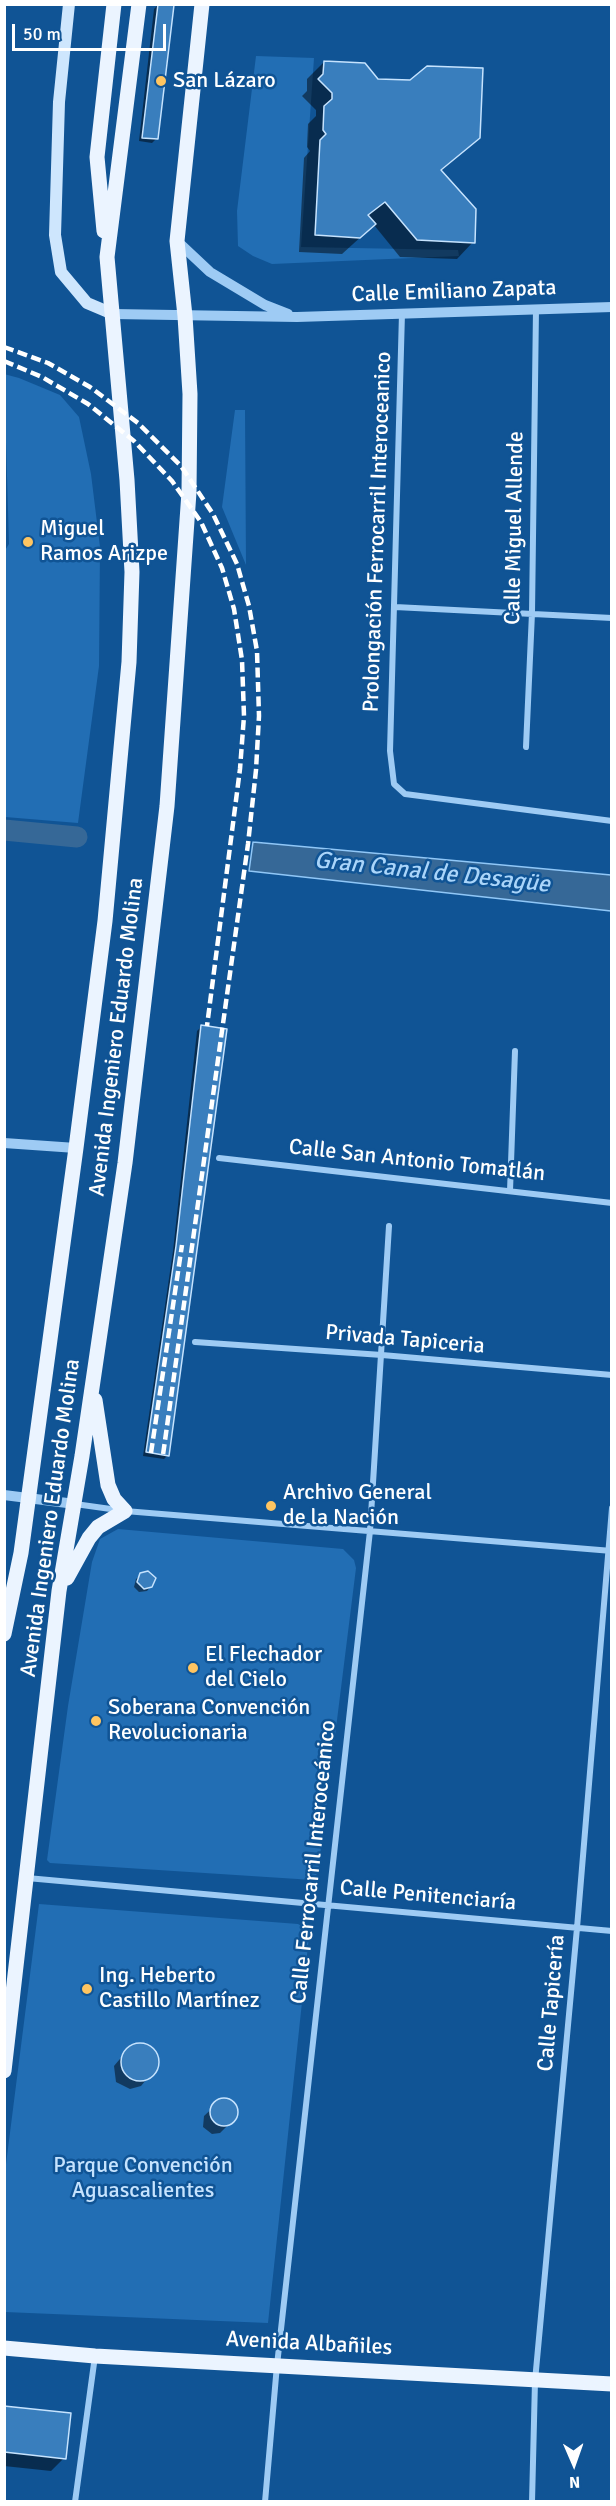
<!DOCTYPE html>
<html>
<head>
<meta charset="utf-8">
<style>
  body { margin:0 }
  #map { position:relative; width:616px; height:2506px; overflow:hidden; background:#105495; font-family:Signika,sans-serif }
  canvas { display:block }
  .frame { position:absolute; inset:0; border:6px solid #fff; pointer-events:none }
  .north { position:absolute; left:544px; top:2434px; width:60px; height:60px; -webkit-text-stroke:4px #105495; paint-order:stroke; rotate:178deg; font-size:16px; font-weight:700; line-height:24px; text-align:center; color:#fff }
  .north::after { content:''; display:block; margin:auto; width:21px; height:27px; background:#fff; clip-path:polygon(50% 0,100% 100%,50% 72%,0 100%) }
  .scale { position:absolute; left:12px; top:24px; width:154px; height:27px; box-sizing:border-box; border:3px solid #fff; border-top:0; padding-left:8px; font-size:18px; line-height:21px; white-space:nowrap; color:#fff; -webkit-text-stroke:4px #105495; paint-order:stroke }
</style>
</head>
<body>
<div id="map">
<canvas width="616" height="2506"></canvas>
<div class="frame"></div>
<div class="north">N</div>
<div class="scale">50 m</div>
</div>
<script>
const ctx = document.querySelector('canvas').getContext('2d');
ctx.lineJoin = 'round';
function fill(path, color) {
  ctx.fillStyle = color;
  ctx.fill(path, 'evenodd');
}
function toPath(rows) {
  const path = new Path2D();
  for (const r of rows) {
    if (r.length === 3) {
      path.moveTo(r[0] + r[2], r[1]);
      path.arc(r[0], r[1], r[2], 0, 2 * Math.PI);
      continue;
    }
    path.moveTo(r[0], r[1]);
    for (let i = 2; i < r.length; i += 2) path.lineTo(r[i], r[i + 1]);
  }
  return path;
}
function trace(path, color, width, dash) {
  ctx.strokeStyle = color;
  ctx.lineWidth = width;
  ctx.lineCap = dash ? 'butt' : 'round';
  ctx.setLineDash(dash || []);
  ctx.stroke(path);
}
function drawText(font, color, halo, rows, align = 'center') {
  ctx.font = font + ' Signika,sans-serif';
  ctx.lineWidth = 5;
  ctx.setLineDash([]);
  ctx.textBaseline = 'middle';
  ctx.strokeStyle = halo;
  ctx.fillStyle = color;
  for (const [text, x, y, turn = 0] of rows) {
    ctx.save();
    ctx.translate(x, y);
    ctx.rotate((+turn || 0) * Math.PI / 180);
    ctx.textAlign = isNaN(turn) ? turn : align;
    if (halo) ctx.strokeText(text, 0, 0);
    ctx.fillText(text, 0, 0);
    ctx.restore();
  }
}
const green = toPath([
  [256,56,314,58,301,247,458,250,459,256,272,264,253,256,238,246,237,211],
  [4,374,19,378,60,395,79,417,91,474,100,547,99,666,78,823,5,817,4,552,9,544],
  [235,410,245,410,246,565,222,507],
  [118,1529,343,1549,354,1560,356,1568,318,1872,313,1880,50,1863,47,1860,68,1706,92,1562,100,1539],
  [39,1904,298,1924,305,1928,309,1936,268,2323,5,2312,5,2172]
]);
const water = toPath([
  [253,842,611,875,611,911,249,871,253,842]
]);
const shadow = toPath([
  [158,5,156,139,152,143,139,141,154,9],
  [324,62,377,81,478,138,440,172,473,242,457,259,400,257,374,225,342,254,299,252,304,158,310,151,307,147,308,124,316,116,316,110,302,96,307,91,307,79],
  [201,1027,168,1455,164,1459,143,1456,173,1251,197,1031],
  [141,1575,151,1586,147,1591,139,1592,134,1587,136,1579],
  [136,2045,148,2046,156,2055,157,2067,141,2086,130,2089,116,2082,114,2066,130,2047],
  [228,2100,235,2106,235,2118,220,2133,212,2134,203,2127,204,2116,220,2101],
  [4,2408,64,2458,51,2471,4,2466]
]);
const canal = toPath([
  [4,830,77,837]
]);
const building = toPath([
  [158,4,174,5,158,139,142,138,158,4],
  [324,61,365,63,378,79,410,80,427,66,483,68,480,138,441,170,476,209,475,243,417,240,385,202,368,215,376,224,360,238,315,235,320,140,326,134,323,130,324,106,332,99,332,93,318,79,323,74,324,61],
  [201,1025,227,1029,169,1456,146,1452,176,1246,201,1025],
  [148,1571,156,1578,152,1587,144,1589,137,1582,140,1573,148,1571],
  [140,2062,19],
  [224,2112,14],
  [4,2406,71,2413,66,2459,4,2452,4,2406]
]);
const minor = toPath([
  [402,313,390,751,394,784,405,794,612,821],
  [395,607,612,618],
  [526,747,532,613,536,309],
  [219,1158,612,1203],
  [510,1191,515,1051],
  [195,1342,382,1355,612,1375],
  [75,1504,125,1511,612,1551],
  [27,1878,612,1931],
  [75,2502,95,2356],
  [265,2502,277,2365,370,1531,389,1226],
  [532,2502,535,2381,577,1928,612,1508]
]);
const tertiary = toPath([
  [177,241,210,272,265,305,288,314],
  [113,314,297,317,612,307],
  [4,1143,76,1148],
  [4,1495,75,1504]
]);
const secondary = toPath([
  [69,4,59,102,55,235,61,272,87,303,113,314]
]);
const primary = toPath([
  [104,231,97,157,114,4],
  [67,1578,89,1538,98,1527,125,1511,114,1499,108,1485,95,1400],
  [4,1634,21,1553,76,1148,105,921,129,662,132,572,127,480,107,257,139,4],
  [4,2071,59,1591,82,1456,125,1163,167,806,189,492,190,394,185,316,177,241,202,4],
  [4,2348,95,2356,612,2384]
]);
const rail = toPath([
  [4,347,48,363,90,387,138,423,181,466,213,514,237,564,249,606,257,651,259,716,256,770,248,844,163,1455],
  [4,361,42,377,88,404,134,441,172,481,201,522,222,568,234,609,242,660,244,716,240,769,207,1026],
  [151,1453,182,1245]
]);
const markers = [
  [161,81,6,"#ffc561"],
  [28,542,6,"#ffc561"],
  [271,1506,6,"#ffc561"],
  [193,1668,6,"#ffc561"],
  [96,1721,6,"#ffc561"],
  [87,1989,6,"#ffc561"]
];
const poiNames = [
  ["San Lázaro",173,81],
  ["Miguel",40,529],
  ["Ramos Arizpe",40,554],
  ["Archivo General",283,1493],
  ["de la Nación",283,1518],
  ["El Flechador",205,1655],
  ["del Cielo",205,1680],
  ["Soberana Convención",108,1708],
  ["Revolucionaria",108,1733],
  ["Ing. Heberto",99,1976],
  ["Castillo Martínez",99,2001]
];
const streetNames = [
  ["Calle Emiliano Zapata",454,292,-2],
  ["Calle Miguel Allende",515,528,-89],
  ["Prolongación Ferrocarril Interoceanico",378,532,-88],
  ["Avenida Ingeniero Eduardo Molina",117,1037,-83],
  ["Calle San Antonio Tomatlán",417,1161,6],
  ["Privada Tapiceria",405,1340,5],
  ["Avenida Ingeniero Eduardo Molina",51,1518,-82],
  ["Calle Ferrocarril Interoceánico",314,1862,-84],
  ["Calle Penitenciaría",428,1896,5],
  ["Calle Tapicería",552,2003,-85],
  ["Avenida Albañiles",309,2344,3]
];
const parkNames = [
  ["Parque Convención",143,2166],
  ["Aguascalientes",143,2191]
];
const waterNames = [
  ["Gran Canal de Desagüe",432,873,6]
];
fill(green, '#226eb4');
fill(water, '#366897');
trace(water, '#90c7f7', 1.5);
fill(shadow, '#0007');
trace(canal, '#366897', 21);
fill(building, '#397ebd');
trace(building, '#c6e3fe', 1.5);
trace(minor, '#9ecbf4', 6);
trace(tertiary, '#9ecbf4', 10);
trace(secondary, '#cee6fd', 12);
trace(primary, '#ebf4ff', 15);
trace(rail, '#fff', 4.5, [10, 4.5]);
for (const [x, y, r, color] of markers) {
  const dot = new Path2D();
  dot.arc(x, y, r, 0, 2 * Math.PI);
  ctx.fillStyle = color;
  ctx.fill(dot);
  trace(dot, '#105495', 2);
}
drawText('22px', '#fff', '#105495', poiNames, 'left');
drawText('22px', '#fff', '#105495', streetNames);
drawText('22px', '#c6e3fe', '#105495', parkNames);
drawText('italic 24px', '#aad5fa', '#105495', waterNames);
</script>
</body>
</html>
